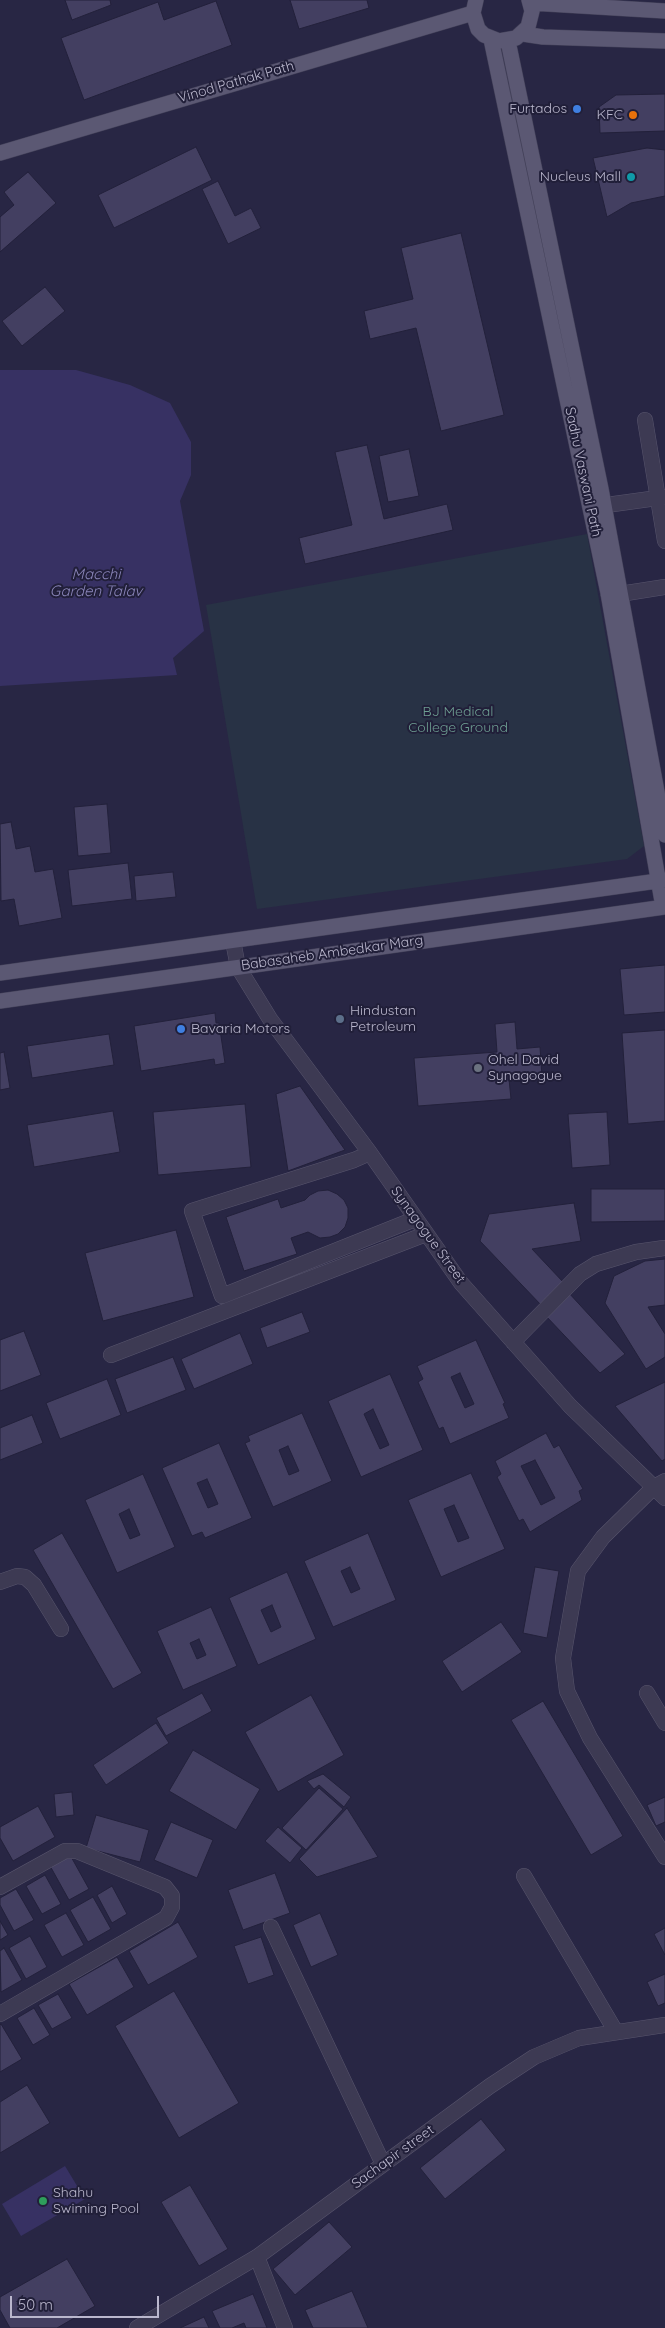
<!DOCTYPE html>
<html>
<head>
<meta charset="utf-8">
<style>
  body { margin:0 }
  #map { position:relative; width:665px; height:2328px; overflow:hidden; background:#282644; font-family:Quicksand,sans-serif }
  canvas { display:block }
  .scale { position:absolute; left:10px; top:2296px; width:149px; height:22px; box-sizing:border-box; border:2px solid #bab7cd; border-top:0; padding-left:6px; font-size:15px; line-height:18px; white-space:nowrap; color:#bab7cd; -webkit-text-stroke:4px #211f39; paint-order:stroke }
</style>
</head>
<body>
<div id="map">
<canvas width="665" height="2328"></canvas>
<div class="scale">50 m</div>
</div>
<script>
const ctx = document.querySelector('canvas').getContext('2d');
ctx.lineJoin = 'round';
function fill(path, color) {
  ctx.fillStyle = color;
  ctx.fill(path, 'evenodd');
}
function toPath(rows) {
  const path = new Path2D();
  for (const r of rows) {
    path.moveTo(r[0], r[1]);
    for (let i = 2; i < r.length; i += 2) path.lineTo(r[i], r[i + 1]);
  }
  return path;
}
function trace(path, color, width, dash) {
  ctx.strokeStyle = color;
  ctx.lineWidth = width;
  ctx.lineCap = dash ? 'butt' : 'round';
  ctx.setLineDash(dash || []);
  ctx.stroke(path);
}
function drawText(font, color, halo, rows, align = 'center') {
  ctx.font = font + ' Quicksand,sans-serif';
  ctx.lineWidth = 4;
  ctx.setLineDash([]);
  ctx.textBaseline = 'middle';
  ctx.strokeStyle = halo;
  ctx.fillStyle = color;
  for (const [text, x, y, turn = 0] of rows) {
    ctx.save();
    ctx.translate(x, y);
    ctx.rotate((+turn || 0) * Math.PI / 180);
    ctx.textAlign = isNaN(turn) ? turn : align;
    if (halo) ctx.strokeText(text, 0, 0);
    ctx.fillText(text, 0, 0);
    ctx.restore();
  }
}
const green = toPath([
  [587,534,644,846,627,859,257,909,206,605]
]);
const water = toPath([
  [0,370,76,370,130,385,170,403,191,442,191,475,180,501,204,631,173,658,177,675,0,686],
  [65,2166,85,2199,21,2236,2,2204]
]);
const building = toPath([
  [65,0,110,0,111,5,72,20,65,0],
  [290,0,367,0,369,8,299,29,290,0],
  [216,1,232,45,84,100,61,38,158,2,164,20,216,1],
  [665,94,665,131,600,133,599,107,616,95,665,94],
  [196,147,212,180,114,228,98,195,196,147],
  [647,148,665,150,665,196,631,203,607,217,593,158,647,148],
  [28,172,56,203,0,252,0,217,14,205,4,192,28,172],
  [218,181,235,216,251,208,261,228,228,244,202,189,218,181],
  [461,233,504,415,441,431,416,328,370,339,364,311,413,299,401,248,461,233],
  [45,287,65,311,22,346,2,321,45,287],
  [367,445,384,519,447,504,453,530,305,564,299,538,352,525,335,452,367,445],
  [409,449,419,496,388,502,379,456,409,449],
  [107,804,111,853,78,856,74,807,107,804],
  [11,822,16,849,30,846,35,872,53,869,62,918,19,926,14,899,1,901,0,824,11,822],
  [128,863,132,899,72,906,68,870,128,863],
  [173,872,176,897,136,901,134,876,173,872],
  [665,965,665,1012,624,1015,620,969,665,965],
  [215,1013,216,1023,219,1023,225,1063,215,1065,214,1059,141,1071,134,1026,215,1013],
  [515,1022,517,1049,540,1047,542,1077,509,1079,511,1099,418,1106,414,1058,497,1052,495,1024,515,1022],
  [665,1030,665,1121,628,1124,622,1033,665,1030],
  [109,1034,114,1065,32,1078,27,1046,109,1034],
  [4,1052,10,1088,0,1090,0,1053,4,1052],
  [300,1086,345,1150,288,1171,276,1094,300,1086],
  [245,1104,251,1167,158,1175,153,1112,245,1104],
  [113,1111,120,1152,34,1167,27,1125,113,1111],
  [607,1112,610,1165,572,1168,568,1114,607,1112],
  [591,1189,665,1189,665,1221,591,1222,591,1189],
  [328,1190,337,1194,344,1200,348,1208,348,1218,345,1227,338,1234,330,1237,320,1238,308,1232,291,1238,297,1254,244,1271,226,1217,278,1199,281,1208,305,1200,310,1195,318,1191,328,1190],
  [574,1203,581,1241,532,1249,564,1283,541,1305,480,1241,489,1214,574,1203],
  [176,1230,194,1297,103,1321,85,1253,176,1230],
  [665,1259,665,1305,648,1307,665,1334,665,1357,646,1369,605,1303,614,1276,645,1261,665,1259],
  [568,1292,625,1354,600,1373,545,1315,568,1292],
  [302,1312,310,1332,267,1348,260,1328,302,1312],
  [24,1331,41,1375,0,1391,0,1340,24,1331],
  [240,1333,253,1364,194,1389,181,1359,240,1333],
  [476,1340,505,1403,503,1404,509,1418,450,1444,443,1427,439,1429,418,1382,423,1379,417,1366,476,1340],
  [460,1373,474,1404,465,1408,451,1377,460,1373],
  [173,1357,186,1390,127,1413,115,1379,173,1357],
  [390,1374,423,1450,361,1477,328,1401,390,1374],
  [373,1409,389,1445,380,1449,364,1414,373,1409],
  [107,1379,121,1415,60,1439,46,1403,107,1379],
  [665,1382,665,1459,662,1461,615,1406,665,1382],
  [302,1413,332,1481,273,1507,245,1443,250,1441,248,1436,302,1413],
  [288,1446,299,1471,289,1475,279,1450,288,1446],
  [32,1415,43,1443,0,1460,0,1428,32,1415],
  [546,1433,554,1448,559,1445,583,1489,579,1491,582,1500,530,1532,523,1519,519,1521,497,1477,501,1474,495,1461,546,1433],
  [535,1460,555,1498,541,1505,521,1466,535,1460],
  [219,1443,252,1518,205,1538,202,1532,192,1536,162,1468,219,1443],
  [207,1479,218,1504,208,1508,197,1483,207,1479],
  [471,1473,505,1549,441,1577,408,1500,471,1473],
  [454,1505,469,1538,458,1542,444,1509,454,1505],
  [143,1474,175,1547,117,1573,85,1500,143,1474],
  [129,1509,140,1535,130,1539,119,1514,129,1509],
  [62,1533,142,1673,113,1689,33,1550,62,1533],
  [368,1533,396,1600,333,1627,304,1561,368,1533],
  [350,1567,360,1589,351,1593,341,1571,350,1567],
  [535,1567,559,1571,547,1638,523,1633,535,1567],
  [287,1572,316,1639,258,1665,229,1598,287,1572],
  [272,1605,281,1627,271,1632,261,1610,272,1605],
  [211,1607,237,1666,183,1690,157,1631,211,1607],
  [199,1639,206,1655,197,1659,190,1643,199,1639],
  [501,1622,522,1652,462,1692,442,1661,501,1622],
  [202,1693,212,1711,166,1736,156,1718,202,1693],
  [311,1695,344,1755,278,1792,245,1732,311,1695],
  [543,1701,623,1836,591,1855,511,1720,543,1701],
  [156,1723,169,1743,106,1785,93,1765,156,1723],
  [193,1750,260,1789,236,1830,169,1791,193,1750],
  [323,1774,351,1797,344,1807,319,1785,314,1789,307,1781,323,1774],
  [319,1788,343,1809,306,1850,282,1828,319,1788],
  [72,1792,74,1815,56,1817,54,1794,72,1792],
  [665,1797,665,1822,656,1826,647,1805,665,1797],
  [38,1806,55,1837,13,1861,0,1838,0,1827,38,1806],
  [347,1808,378,1857,317,1877,299,1859,347,1808],
  [96,1815,149,1830,140,1862,86,1848,96,1815],
  [171,1822,213,1840,197,1878,154,1860,171,1822],
  [278,1827,302,1848,290,1863,265,1841,278,1827],
  [69,1853,89,1889,69,1900,49,1864,69,1853],
  [275,1873,290,1913,243,1930,228,1890,275,1873],
  [45,1875,61,1904,42,1914,26,1886,45,1875],
  [112,1886,127,1914,112,1923,97,1895,112,1886],
  [16,1889,34,1920,14,1931,0,1905,0,1898,16,1889],
  [93,1897,111,1929,88,1942,70,1910,93,1897],
  [66,1913,84,1945,62,1957,44,1925,66,1913],
  [320,1913,338,1955,311,1967,293,1925,320,1913],
  [0,1921,8,1935,0,1940,0,1921],
  [178,1922,198,1957,148,1985,129,1951,178,1922],
  [665,1928,665,1955,654,1934,665,1928],
  [30,1936,47,1967,26,1979,9,1948,30,1936],
  [261,1937,274,1975,248,1984,234,1946,261,1937],
  [4,1948,22,1980,1,1992,0,1951,4,1948],
  [117,1957,134,1987,87,2015,69,1984,117,1957],
  [665,1974,665,2003,658,2006,647,1982,665,1974],
  [174,1991,239,2103,179,2138,115,2026,174,1991],
  [58,1994,72,2018,52,2029,38,2005,58,1994],
  [34,2008,50,2035,33,2045,17,2018,34,2008],
  [1,2024,22,2059,0,2072,0,2025,1,2024],
  [27,2085,50,2123,0,2153,0,2102,27,2085],
  [481,2119,506,2150,445,2199,420,2168,481,2119],
  [190,2185,228,2249,199,2266,161,2202,190,2185],
  [329,2222,352,2247,295,2295,273,2269,329,2222],
  [67,2259,95,2306,57,2328,10,2328,0,2310,0,2297,67,2259],
  [352,2291,368,2328,313,2328,305,2310,352,2291],
  [253,2294,267,2328,246,2328,244,2323,232,2328,220,2328,212,2311,253,2294],
  [204,2317,209,2328,180,2328,204,2317]
]);
const minor = toPath([
  [645,420,665,541],
  [592,507,665,497],
  [608,593,620,594,665,587],
  [233,941,238,967,270,1019,370,1153,461,1283,570,1406,665,1498],
  [370,1153,354,1160,192,1211,222,1296,415,1219],
  [513,1342,580,1274,596,1264,636,1252,664,1248],
  [111,1355,426,1234],
  [665,1481,654,1487,603,1537,578,1571,563,1658,567,1691,590,1738,665,1857],
  [0,1582,17,1576,25,1577,34,1585,61,1629],
  [647,1693,665,1723],
  [524,1876,616,2032],
  [0,1887,65,1851,77,1851,165,1887,172,1896,172,1907,166,1918,0,2014],
  [271,1927,383,2164],
  [257,2257,285,2328],
  [137,2328,257,2257,490,2086,534,2057,579,2038,665,2025]
]);
const major = toPath([
  [476,0,473,13,478,29,484,35,499,41,516,38,528,27,532,11,529,0],
  [531,3,665,11],
  [523,34,543,37,665,41],
  [491,39,608,593,663,907],
  [508,41,601,489,665,835],
  [0,153,473,13],
  [0,973,665,880],
  [0,1001,665,907]
]);
const markers = [
  [577,109,5,"#3f7fe0"],
  [633,115,5,"#e8710a"],
  [631,177,5,"#0f9aa8"],
  [340,1019,5,"#5c6f8a"],
  [181,1029,5,"#3f7fe0"],
  [478,1068,5,"#6b7280"],
  [43,2201,5,"#2e9e5b"]
];
const streetNames = [
  ["Vinod Pathak Path",236,82,-16],
  ["Sadhu Vaswani Path",583,472,78],
  ["Babasaheb Ambedkar Marg",332,953,-8],
  ["Synagogue Street",428,1235,54],
  ["Sachapir street",393,2157,-36]
];
const poiNames = [
  ["Furtados",567,109,"right"],
  ["KFC",623,115,"right"],
  ["Nucleus Mall",621,177,"right"],
  ["Hindustan",350,1011],
  ["Petroleum",350,1027],
  ["Bavaria Motors",191,1029],
  ["Ohel David",488,1060],
  ["Synagogue",488,1076],
  ["Shahu",53,2193],
  ["Swiming Pool",53,2209]
];
const parkNames = [
  ["BJ Medical",458,712],
  ["College Ground",458,728]
];
const waterNames = [
  ["Macchi",96,574],
  ["Garden Talav",96,591]
];
fill(green, '#283245');
fill(water, '#373163');
fill(building, '#433f61');
trace(building, '#23213b', 1);
trace(minor, '#58556d', 16);
trace(major, '#434159', 16);
trace(minor, '#3d3a53', 15);
trace(major, '#5b5873', 15);
for (const [x, y, r, color] of markers) {
  const dot = new Path2D();
  dot.arc(x, y, r, 0, 2 * Math.PI);
  ctx.fillStyle = color;
  ctx.fill(dot);
  trace(dot, '#211f39', 2);
}
drawText('14px', '#bab7cd', '#211f39', streetNames);
drawText('14px', '#bab7cd', '#211f39', poiNames, 'left');
drawText('14px', '#6e9f92', '#211f39', parkNames);
drawText('italic 15px', '#8a85b9', '#211f39', waterNames);
</script>
</body>
</html>
